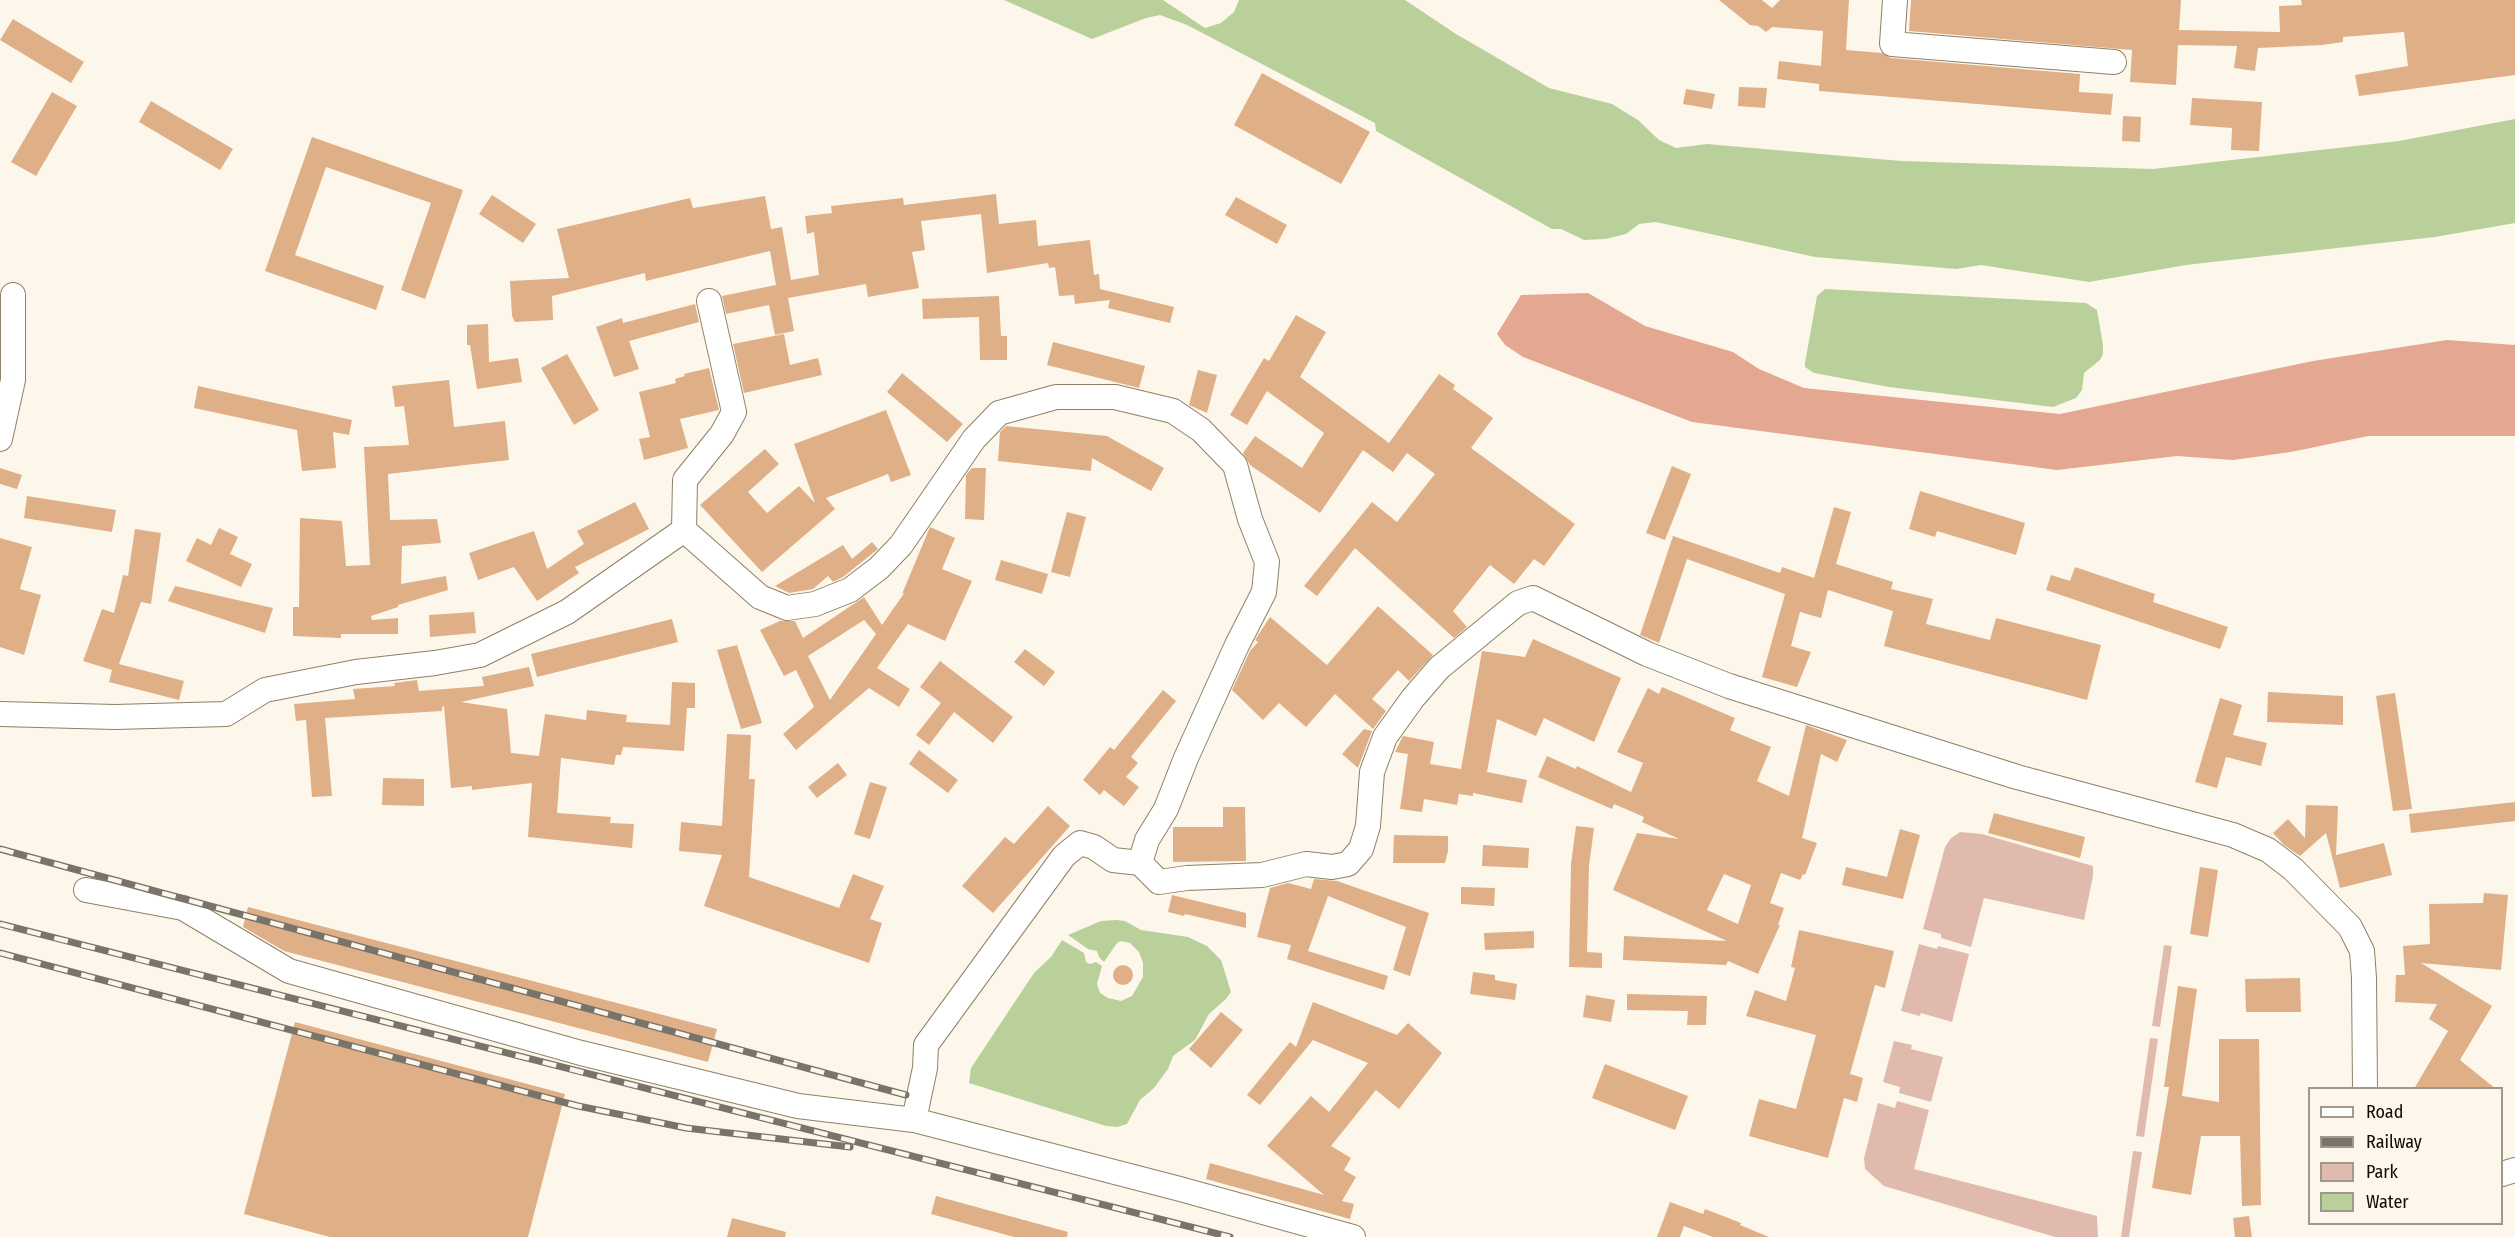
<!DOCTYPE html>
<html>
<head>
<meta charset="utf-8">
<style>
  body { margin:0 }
  #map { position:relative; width:2515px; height:1237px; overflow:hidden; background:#fdf7eb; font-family:"Fira Sans Condensed",sans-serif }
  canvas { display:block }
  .legend { position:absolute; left:2308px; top:1087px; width:195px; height:138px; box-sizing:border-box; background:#fdf7eb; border:2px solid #9e998e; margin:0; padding:8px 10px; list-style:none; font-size:18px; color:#100b03 }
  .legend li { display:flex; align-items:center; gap:12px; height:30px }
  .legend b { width:30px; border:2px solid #9e998e }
</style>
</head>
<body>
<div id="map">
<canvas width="2515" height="1237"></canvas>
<ul class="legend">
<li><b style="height:8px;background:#fff"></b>Road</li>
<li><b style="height:8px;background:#79746a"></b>Railway</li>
<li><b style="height:16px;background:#e0baad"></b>Park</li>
<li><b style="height:16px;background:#b9d09a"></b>Water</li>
</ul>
</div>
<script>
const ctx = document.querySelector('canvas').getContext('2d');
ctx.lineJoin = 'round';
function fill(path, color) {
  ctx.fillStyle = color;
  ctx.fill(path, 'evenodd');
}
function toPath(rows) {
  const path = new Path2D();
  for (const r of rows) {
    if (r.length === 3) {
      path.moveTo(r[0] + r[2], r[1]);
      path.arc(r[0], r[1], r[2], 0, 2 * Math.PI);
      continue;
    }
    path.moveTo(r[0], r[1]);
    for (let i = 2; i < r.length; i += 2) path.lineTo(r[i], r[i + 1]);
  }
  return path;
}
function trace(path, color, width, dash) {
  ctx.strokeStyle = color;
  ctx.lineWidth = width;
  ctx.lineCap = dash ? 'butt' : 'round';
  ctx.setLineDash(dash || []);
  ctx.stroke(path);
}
const green = toPath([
  [1960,832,1982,834,2093,866,2093,876,2084,920,1984,898,1971,947,1941,938,1941,934,1923,929,1945,847,1951,838],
  [1919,944,1937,949,1938,946,1969,954,1952,1022,1921,1013,1920,1016,1901,1011],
  [2164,945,2172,946,2160,1027,2152,1026],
  [2150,1038,2158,1039,2144,1137,2136,1136],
  [1894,1041,1912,1045,1911,1049,1943,1057,1931,1102,1899,1093,1900,1087,1883,1082],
  [1897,1101,1929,1110,1914,1169,2097,1216,2098,1237,2055,1237,1884,1186,1865,1169,1864,1158,1878,1103,1895,1108],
  [2133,1151,2142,1152,2129,1237,2121,1237]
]);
const forest = toPath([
  [1588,293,1645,326,1733,352,1759,369,1804,388,2060,414,2313,361,2447,340,2515,345,2515,436,2368,436,2291,452,2233,460,2177,456,2057,470,1692,422,1523,357,1505,345,1497,334,1521,295]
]);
const water = toPath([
  [1004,0,1163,0,1205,28,1221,23,1234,12,1239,0,1405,0,1456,34,1549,88,1612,104,1638,120,1659,140,1676,148,1707,144,1901,161,2153,169,2399,141,2515,119,2515,223,2435,237,2186,265,2089,282,1981,265,1956,269,1815,257,1656,222,1639,224,1626,234,1605,239,1584,240,1561,229,1552,229,1376,131,1375,123,1187,25,1160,15,1146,18,1092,39],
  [1825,289,2086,303,2097,310,2103,345,2103,354,2100,360,2084,373,2082,390,2076,398,2053,407,1889,387,1814,373,1805,367,1805,363,1817,296],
  [1116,920,1125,921,1141,930,1188,937,1207,946,1221,960,1231,992,1226,999,1209,1014,1195,1040,1173,1056,1168,1069,1154,1088,1140,1100,1127,1124,1117,1127,1106,1126,969,1083,971,1068,1034,973,1051,957,1062,940,1084,953,1086,962,1090,964,1096,962,1102,966,1097,984,1100,993,1108,998,1121,1001,1132,996,1143,977,1143,963,1139,952,1130,943,1121,941,1117,943,1104,962,1099,957,1097,951,1088,949,1068,935,1101,921]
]);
const building = toPath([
  [1719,0,1762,0,1772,8,1780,0,1849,0,1846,50,1882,53,1891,58,2080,74,2079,92,2113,94,2111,115,1819,91,1819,84,1777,79,1779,61,1821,66,1823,31,1772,27,1766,32,1758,26,1750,25],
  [1911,0,2181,0,2179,30,2280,32,2279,6,2302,5,2301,0,2515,0,2515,75,2359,96,2355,75,2408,66,2404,32,2343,37,2343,42,2322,45,2258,48,2255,71,2234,68,2237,46,2178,45,2176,85,2130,82,2132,50,1909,31],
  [13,19,84,62,71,83,0,40],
  [1262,73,1370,132,1341,184,1234,125],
  [1739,87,1767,88,1765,108,1738,106],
  [1686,89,1715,94,1712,109,1683,104],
  [52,92,77,106,36,176,11,162],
  [2192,98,2262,102,2259,151,2231,150,2232,128,2190,125],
  [151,101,233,149,220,170,139,122],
  [2123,116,2141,117,2140,142,2122,141],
  [312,137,463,190,425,299,401,290,431,203,326,167,295,255,384,286,376,310,265,271],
  [996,194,999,224,1036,220,1038,246,1090,240,1094,275,1099,274,1100,289,1174,307,1170,323,1108,308,1110,300,1075,304,1074,295,1059,296,1055,267,1049,268,1048,263,987,273,981,214,921,221,925,250,912,252,919,288,868,297,866,284,788,298,794,331,775,335,769,305,726,314,722,296,776,285,770,251,646,281,645,273,552,296,553,320,515,322,512,316,510,281,569,278,557,229,690,198,693,208,765,196,771,229,782,227,791,280,819,275,814,232,807,234,805,216,832,213,831,206,903,198,904,205],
  [492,195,536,224,523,243,479,214],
  [1236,197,1287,225,1277,244,1225,215],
  [999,296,1001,336,1007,336,1007,360,980,360,979,317,923,319,922,299],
  [695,304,699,322,629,341,639,369,614,377,596,327,622,318,623,323],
  [1296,315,1326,332,1300,377,1389,443,1439,374,1455,385,1453,389,1493,418,1471,448,1575,524,1544,566,1534,559,1514,584,1490,565,1453,611,1467,627,1454,638,1355,548,1317,596,1304,586,1372,502,1397,522,1435,474,1407,453,1393,472,1363,450,1320,513,1250,465,1243,453,1255,436,1302,468,1324,433,1267,391,1247,425,1230,415,1264,358,1269,361],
  [488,324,489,362,518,358,522,382,477,389,470,345,467,345,467,325],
  [784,334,790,365,818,358,822,375,744,393,733,344],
  [1053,342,1145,366,1139,388,1047,365],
  [567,354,599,410,574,425,541,368],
  [709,368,719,410,680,419,688,448,644,460,639,439,650,437,639,392,676,383,675,379,685,376,684,374],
  [1198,370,1217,375,1207,413,1189,405],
  [902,373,963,424,947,442,887,392],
  [449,380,454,427,505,421,509,460,388,474,390,520,437,519,441,543,402,546,401,584,446,576,448,590,398,605,398,607,371,616,372,620,398,618,398,634,341,634,341,638,293,636,293,607,299,607,300,518,342,521,346,566,370,565,364,447,409,445,404,406,395,407,392,386],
  [198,386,352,420,349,435,333,432,336,468,302,471,297,430,194,408],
  [886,410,911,475,891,482,888,474,826,498,835,509,762,572,700,505,765,449,779,464,748,492,767,513,799,486,815,503,794,444],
  [1006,426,1107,436,1164,468,1151,491,1092,458,1091,471,998,461,1000,432],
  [1672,466,1691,474,1665,540,1646,533],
  [0,468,22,475,17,489,0,484],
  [972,468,986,468,984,520,965,519,966,475],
  [1920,491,2025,523,2016,555,1937,531,1935,537,1909,529],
  [27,496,116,510,112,532,24,518],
  [635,502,649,529,575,567,579,573,537,601,514,567,478,580,469,553,534,531,547,569,584,544,577,531],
  [1834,507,1851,512,1836,564,1893,582,1891,589,1933,599,1926,624,1990,640,1996,618,2101,645,2087,700,1884,646,1893,611,1828,590,1821,618,1800,612,1791,646,1811,652,1797,687,1762,677,1785,594,1687,559,1659,643,1640,635,1673,536,1780,573,1782,567,1814,578],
  [1067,512,1086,517,1070,577,1051,572],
  [930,527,955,538,942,569,972,581,945,641,908,624,877,668,910,689,899,707,869,688,796,750,783,734,814,707,796,670,784,676,760,630,780,621,795,621,803,638,864,597,882,625,905,592,902,594],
  [864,620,876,634,830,700,808,656],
  [219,528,238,537,230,554,252,564,241,587,186,561,197,538,211,545],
  [135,529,161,533,151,604,141,602,119,664,184,681,179,700,109,682,112,670,83,661,102,609,114,613,123,575,128,576],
  [0,538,32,547,20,589,41,595,24,655,0,647],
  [872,542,878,549,843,577,833,582,828,576,813,589,789,593,775,586,843,545,852,559],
  [1001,560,1048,574,1042,594,995,580],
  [2075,567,2155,594,2153,602,2228,627,2220,649,2046,590,2051,575,2070,581],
  [175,586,273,608,265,633,168,601],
  [1378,606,1433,655,1409,681,1398,670,1372,699,1386,711,1373,729,1335,694,1306,727,1279,703,1263,720,1232,690,1250,651,1258,642,1255,640,1270,617,1327,665],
  [474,612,476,633,430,637,429,615],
  [672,619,678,642,537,677,531,654],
  [1533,639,1621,678,1594,742,1544,718,1536,736,1497,719,1487,772,1527,780,1522,803,1473,793,1473,796,1459,794,1457,805,1424,799,1422,812,1400,809,1408,754,1395,752,1403,736,1434,742,1430,764,1461,769,1482,651,1525,657],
  [737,645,762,723,741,729,717,650],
  [1025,649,1055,672,1044,686,1014,662],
  [940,661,1013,717,993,743,954,712,929,745,916,735,941,703,920,687],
  [529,667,534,686,461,702,507,709,511,753,539,756,545,714,586,720,587,710,627,715,626,722,670,725,672,682,695,683,695,708,687,708,684,751,623,747,621,755,616,755,614,765,561,758,557,813,611,817,610,823,634,824,632,848,528,837,532,783,472,790,472,786,451,788,444,706,442,707,442,711,325,718,332,796,312,797,306,720,296,721,294,704,355,699,353,689,395,686,394,683,417,680,419,691,484,686,482,677],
  [1662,687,1735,718,1730,730,1771,747,1757,781,1789,796,1806,725,1847,740,1837,762,1821,754,1802,838,1817,843,1805,875,1803,874,1800,880,1781,873,1770,903,1784,908,1778,925,1780,925,1758,974,1728,961,1726,965,1623,960,1624,936,1727,941,1613,890,1637,833,1679,839,1642,822,1644,817,1614,804,1612,809,1538,777,1547,756,1576,769,1577,766,1631,792,1643,763,1617,752,1648,688,1659,694],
  [1724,874,1751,885,1738,924,1707,910],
  [1163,690,1176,701,1131,757,1138,763,1126,777,1139,787,1124,806,1104,790,1100,795,1083,780,1110,747,1114,750],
  [2268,692,2343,696,2343,725,2267,722],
  [2395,693,2412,809,2393,811,2376,696],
  [2220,698,2242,705,2233,735,2267,743,2261,766,2226,757,2217,788,2195,782],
  [1364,729,1372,731,1358,768,1342,754],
  [727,734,751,735,749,779,755,779,749,877,839,908,853,874,884,886,870,919,882,923,869,963,704,906,722,855,679,851,681,822,722,826],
  [919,750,958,780,948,793,909,764],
  [838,763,847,775,817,798,808,787],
  [383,778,424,779,424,806,382,805],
  [870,782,887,787,870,839,854,834],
  [2515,802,2515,821,2411,833,2409,814],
  [2306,805,2338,806,2336,855,2384,843,2392,875,2340,888,2326,833,2300,856,2284,845,2273,833,2288,819,2305,838],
  [1048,806,1070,826,993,913,962,886,1005,837,1014,844],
  [1223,807,1245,807,1246,861,1173,862,1173,827,1223,827],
  [1994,813,2085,837,2080,858,1988,833],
  [1576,826,1594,828,1589,866,1587,952,1602,953,1602,968,1569,967,1571,864],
  [1900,829,1920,835,1903,899,1842,885,1846,867,1887,877],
  [1394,835,1448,836,1448,851,1445,863,1393,863],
  [1483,845,1529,848,1528,868,1482,866],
  [2200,867,2218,870,2208,937,2190,934],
  [1314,879,1337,881,1429,913,1410,976,1393,970,1406,927,1328,896,1308,951,1388,976,1384,990,1287,959,1291,945,1257,937,1270,888,1288,883,1311,889],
  [1461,887,1495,888,1494,906,1461,904],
  [2484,893,2508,895,2501,970,2421,963,2492,1006,2460,1060,2496,1089,2414,1089,2448,1031,2429,1019,2437,1004,2395,1002,2396,975,2405,975,2403,946,2430,944,2429,904,2483,903],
  [1172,895,1246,913,1246,928,1185,914,1184,916,1168,912],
  [248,907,717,1029,708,1062,284,951,243,927],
  [1799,930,1894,951,1885,988,1875,985,1850,1074,1863,1078,1857,1102,1844,1098,1828,1158,1749,1136,1759,1099,1796,1109,1816,1035,1746,1016,1755,990,1786,1001,1795,968,1791,967],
  [1534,931,1534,948,1485,950,1484,933],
  [1123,975,10],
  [1473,972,1495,975,1495,980,1517,984,1515,1000,1470,994],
  [2300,978,2301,1012,2246,1012,2245,979],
  [2178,986,2197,989,2182,1096,2219,1102,2219,1039,2259,1039,2261,1205,2242,1206,2240,1136,2201,1136,2191,1195,2152,1188,2169,1087,2164,1087],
  [1627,994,1707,996,1706,1025,1687,1025,1688,1011,1627,1010],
  [1586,995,1615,1000,1611,1022,1583,1017],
  [1313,1002,1397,1035,1408,1023,1442,1053,1399,1109,1376,1090,1331,1146,1351,1158,1344,1170,1356,1177,1342,1201,1354,1204,1350,1219,1206,1179,1210,1163,1324,1195,1267,1146,1311,1096,1329,1112,1368,1063,1313,1040,1260,1105,1247,1095,1290,1042,1296,1047],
  [1221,1012,1243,1030,1211,1068,1189,1049],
  [295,1022,565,1094,528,1237,330,1237,244,1214],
  [1605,1064,1688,1096,1675,1130,1592,1098],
  [936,1196,1068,1232,1067,1237,1014,1237,931,1214],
  [1670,1202,1703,1214,1705,1209,1741,1223,1740,1225,1769,1237,1713,1237,1684,1226,1680,1237,1657,1237],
  [2249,1216,2252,1237,2235,1237,2233,1218],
  [732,1218,786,1232,785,1237,727,1237]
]);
const minor = toPath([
  [1895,0,1892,44,2114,62],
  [0,439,13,380,13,295],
  [684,530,685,480,722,434,734,412,709,301],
  [0,714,115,717,226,714,265,690,356,672,435,663,480,655,567,612,684,530,760,597,787,608,815,604,850,590,879,568,901,545,974,439,999,413,1056,397,1115,397,1173,411,1201,430,1235,465,1250,519,1267,562,1264,592,1237,645,1186,758,1166,809,1147,840,1140,863,1113,860,1094,847,1080,843,1064,856,926,1045,925,1068,914,1120],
  [1140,863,1159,882,1187,878,1262,875,1306,864,1332,867,1348,864,1361,849,1368,826,1372,772,1385,737,1413,698,1439,668,1518,603,1533,598,1647,654,1729,686,2017,777,2233,835,2268,850,2293,869,2350,927,2362,951,2364,978,2365,1088],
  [86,890,183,908,289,971,581,1053,798,1106,914,1120,1180,1189,1353,1237],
  [2502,1174,2515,1170]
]);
const rail = toPath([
  [0,849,906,1095],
  [0,924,1230,1237],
  [0,953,578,1106,686,1128,850,1147]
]);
fill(green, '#e0baad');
fill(forest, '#e3a792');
fill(water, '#b9d09a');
fill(building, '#dfaf87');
trace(minor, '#8e8065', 26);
trace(minor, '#fff', 24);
trace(rail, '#79746a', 7);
trace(rail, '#fdf7eb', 4.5, [14]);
</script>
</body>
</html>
